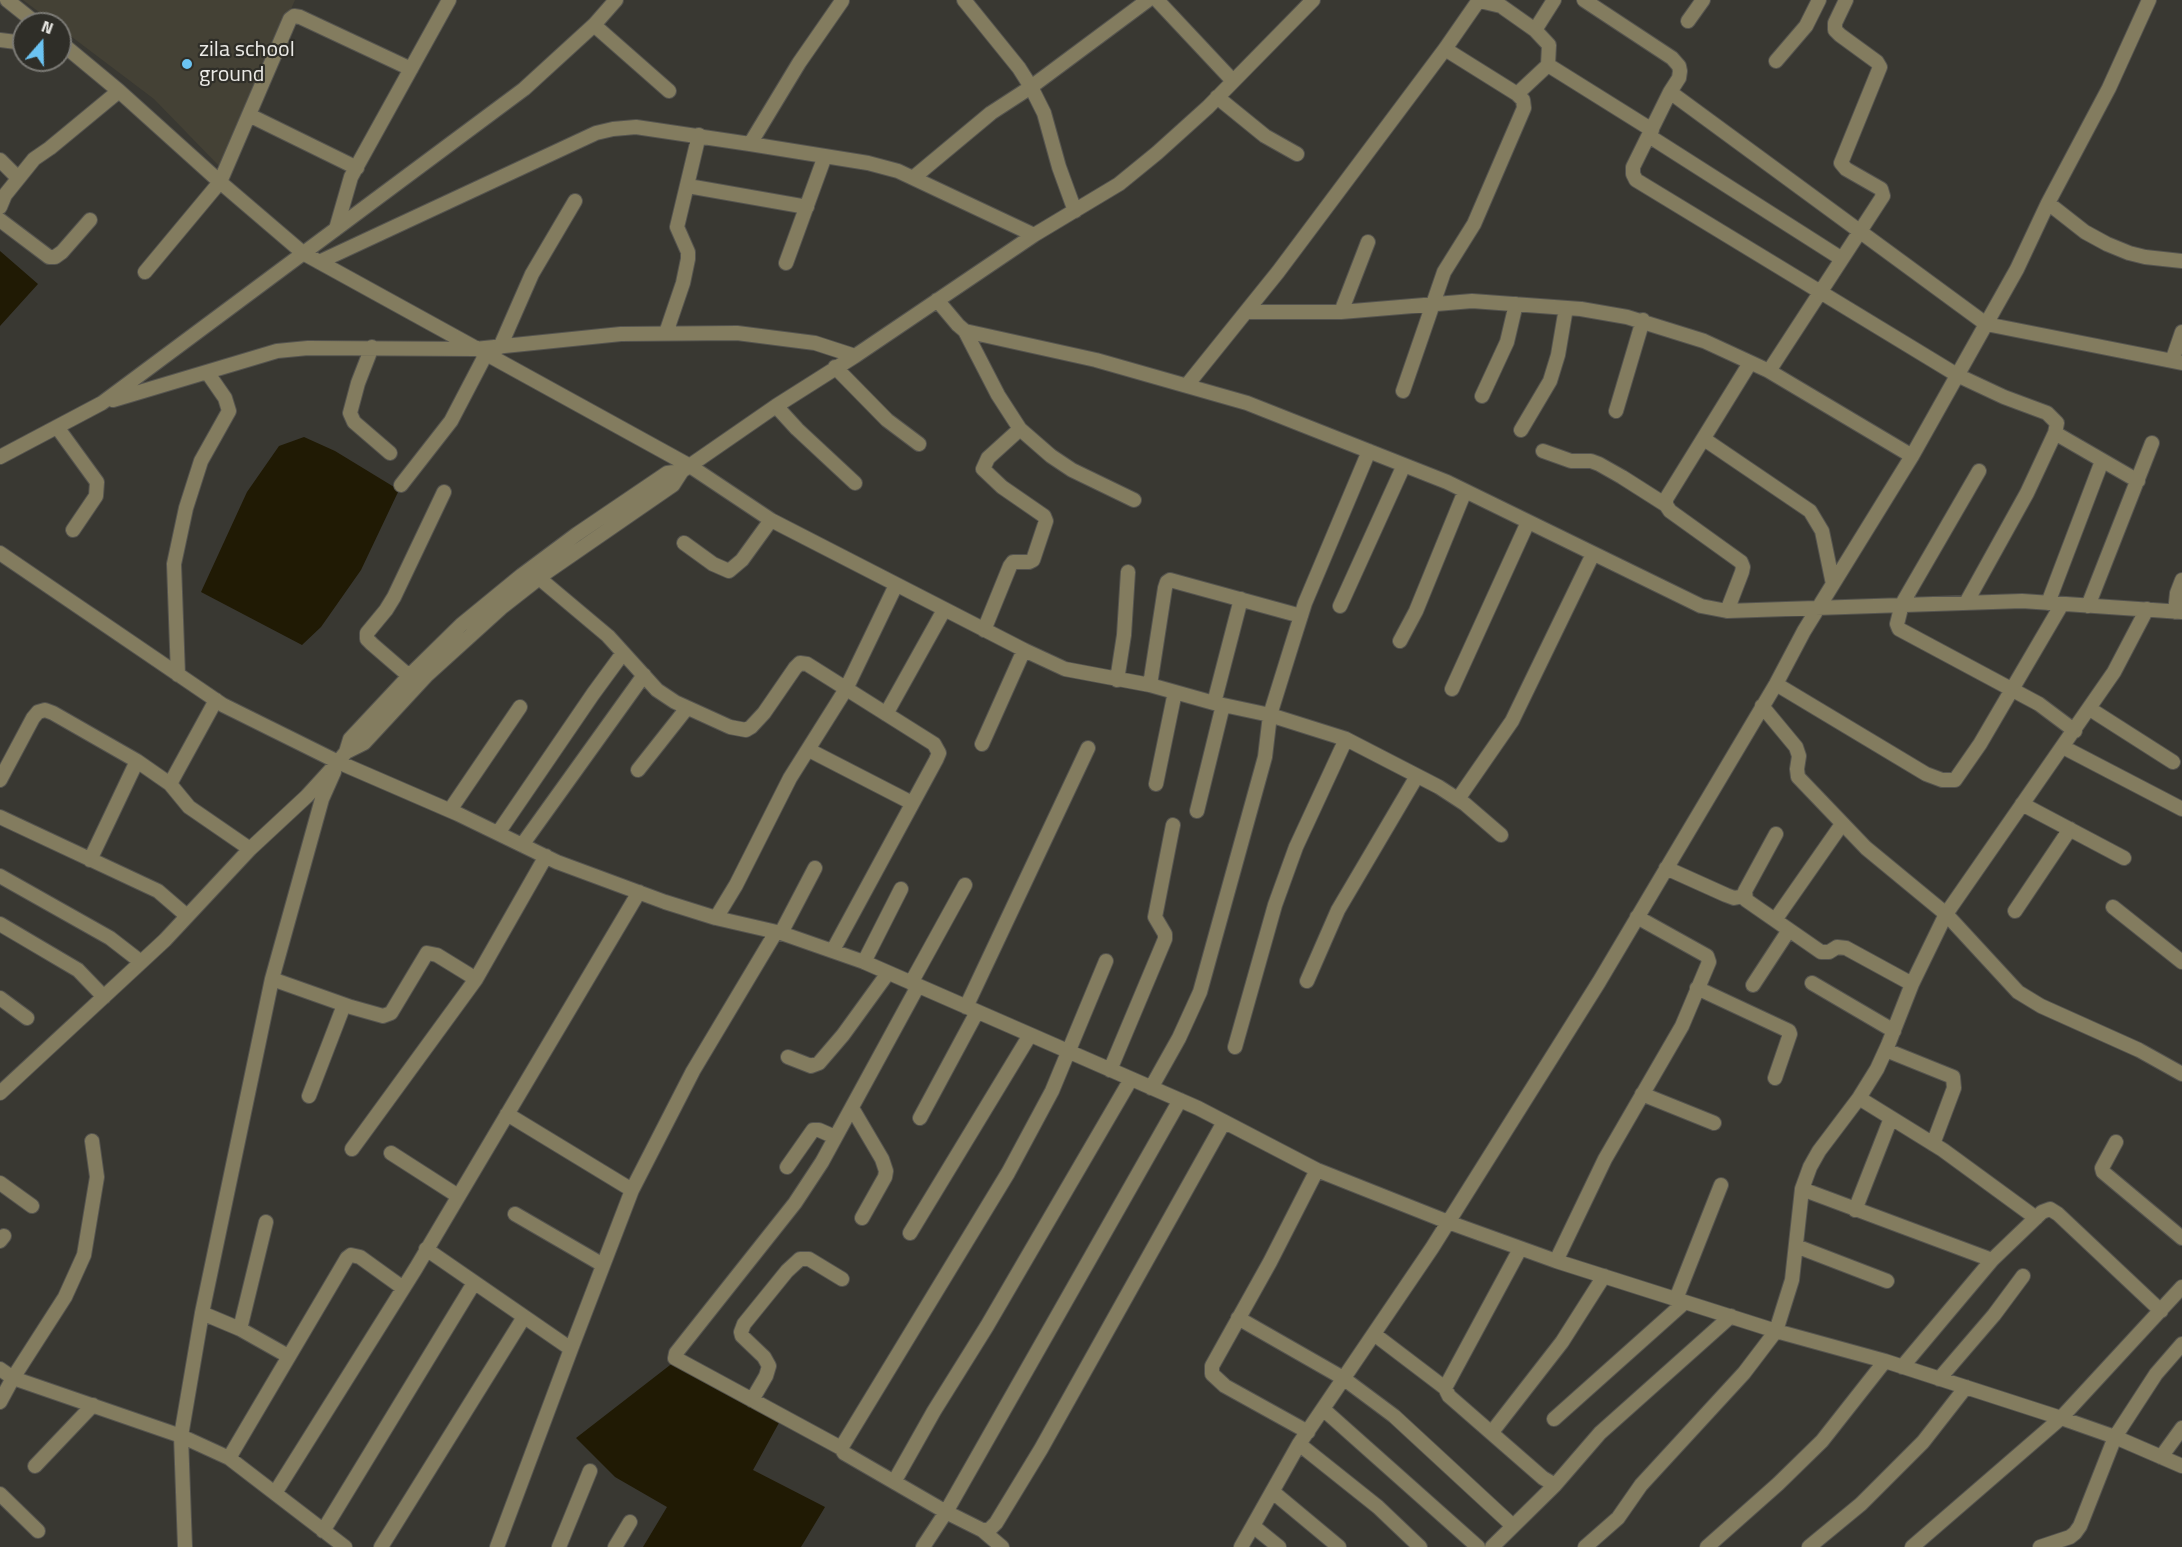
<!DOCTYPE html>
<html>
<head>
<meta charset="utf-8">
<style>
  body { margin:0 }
  #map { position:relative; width:2182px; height:1547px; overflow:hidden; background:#393832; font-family:"Titillium Web",sans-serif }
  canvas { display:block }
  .north { position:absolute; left:12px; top:12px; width:60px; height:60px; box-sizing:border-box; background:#2f2e28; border:2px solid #7a7974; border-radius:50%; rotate:20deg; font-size:16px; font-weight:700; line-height:24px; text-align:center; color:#ebeae6 }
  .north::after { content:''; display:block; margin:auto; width:21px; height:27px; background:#6bc3f2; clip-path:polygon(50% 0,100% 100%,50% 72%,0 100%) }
</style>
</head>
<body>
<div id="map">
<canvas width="2182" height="1547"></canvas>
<div class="north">N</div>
</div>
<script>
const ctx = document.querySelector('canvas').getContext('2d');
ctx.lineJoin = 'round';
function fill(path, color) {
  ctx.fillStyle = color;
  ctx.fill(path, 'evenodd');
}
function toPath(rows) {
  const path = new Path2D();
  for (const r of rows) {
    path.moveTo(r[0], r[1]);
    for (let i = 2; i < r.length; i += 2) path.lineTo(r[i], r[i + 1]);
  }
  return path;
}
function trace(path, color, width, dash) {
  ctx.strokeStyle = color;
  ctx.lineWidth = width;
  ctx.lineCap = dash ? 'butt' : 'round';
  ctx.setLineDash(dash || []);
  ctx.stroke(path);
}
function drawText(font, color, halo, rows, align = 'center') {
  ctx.font = font + ' "Titillium Web",sans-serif';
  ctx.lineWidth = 4.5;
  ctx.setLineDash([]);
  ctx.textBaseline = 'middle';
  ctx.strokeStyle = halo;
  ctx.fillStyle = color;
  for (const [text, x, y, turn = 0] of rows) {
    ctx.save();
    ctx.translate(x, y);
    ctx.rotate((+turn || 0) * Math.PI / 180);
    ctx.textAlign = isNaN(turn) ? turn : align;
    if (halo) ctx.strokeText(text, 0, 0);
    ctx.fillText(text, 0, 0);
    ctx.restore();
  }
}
const built = toPath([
  [23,0,295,0,221,168,154,99,60,28,60,24,55,24]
]);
const water = toPath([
  [0,251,38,284,0,326],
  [304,437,335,451,399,490,361,570,321,627,302,645,201,592,247,492,279,446],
  [674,1362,780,1421,753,1470,825,1507,801,1547,643,1547,667,1507,615,1477,576,1438]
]);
const minor = toPath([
  [7,0,37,24],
  [964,0,1019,68,1031,87,1044,113,1059,167,1075,211],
  [1157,0,1233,81],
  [1584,0,1672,58,1679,66,1680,71,1679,78,1670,92,1986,324,2182,363],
  [1480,1,1501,6,1535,30,1554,0],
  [1688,21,1703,0],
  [594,25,669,91],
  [0,40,24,43],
  [60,42,119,91,220,182,303,253,690,466,771,520,1024,650,1065,669,1150,685,1214,703,1270,715,1346,739,1439,787,1465,804,1501,835],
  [1776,61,1806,26,1819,0],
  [1548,65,1652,130],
  [1670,92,1633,167,1633,174,1636,180,1957,375,2004,397,2047,413,2057,423,2055,433,2027,493,1966,603],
  [1517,94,1548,65,1549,45,1535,30],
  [1217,97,1265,136,1297,154],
  [249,115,357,168],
  [1649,136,1842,259],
  [750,144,799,63,842,1],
  [0,160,18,178],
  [913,178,991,113,1031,87,1148,0],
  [688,186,807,207],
  [2048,203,2085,232,2107,244,2129,253,2145,257,2182,261],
  [0,207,5,195,34,159,50,148,119,91],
  [0,220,49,257,55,257,62,252,90,220],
  [336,229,351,177,449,0],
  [319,262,596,133,613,129,636,127,750,144,868,163,898,171,1034,235],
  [786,263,825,156],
  [145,272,220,182,290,19,294,16,300,17,411,69],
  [937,300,958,325,965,331,1096,360,1247,403,1447,482,1701,606,1727,611,2022,601,2182,612],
  [1246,312,1341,312,1472,301,1581,309,1627,317,1704,341,1769,371,1912,456],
  [1341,312,1368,242],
  [965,331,998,395,1020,429,1051,456,1072,470,1134,500],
  [666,333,683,283,688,259,688,252,677,227,699,135],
  [372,347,358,383,350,413,354,422,390,453],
  [500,347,532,274,575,201],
  [2172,361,2182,332],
  [835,367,887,420,919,444],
  [1769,371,1883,196,1881,189,1846,169,1841,163,1880,67,1877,62,1840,35,1835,30,1835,23,1846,0],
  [1187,385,1278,272,1445,49,1479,0],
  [1403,391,1444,272,1474,224,1524,108,1523,100,1517,94,1445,49],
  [1482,396,1507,342,1516,304],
  [113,400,277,351,308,348,475,349,621,334,737,333,815,343,855,356],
  [776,406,797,429,855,483],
  [1616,411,1643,320],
  [57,427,97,482,96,496,73,530],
  [1521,430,1550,381,1558,355,1566,308],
  [2055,433,2138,481],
  [1704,439,1810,511,1822,531,1833,584],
  [1543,451,1571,461,1591,461,1599,464,1622,477,1666,505],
  [0,457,102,403,524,89,594,25,616,0],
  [1979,471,1902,604,1897,624,1899,629,2039,704,2075,731],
  [401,485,451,421,486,354],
  [684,543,713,564,729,571,742,560,771,520],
  [0,553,223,705,338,762,458,814,557,862,665,902,716,918,781,933,864,962,1198,1108,1317,1170,1448,1222,1556,1261,1776,1331,1885,1361,2061,1418,2115,1437,2182,1466],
  [539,578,608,636,657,690,675,702,730,727,746,730,751,727,764,713,795,668,800,663,807,664,934,744,939,753,936,760,833,950],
  [2048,603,2102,461],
  [1340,606,1404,465],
  [2088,606,2152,443],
  [1727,611,1742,572,1743,567,1741,562,1670,511,1666,505,1666,499,1750,363],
  [2175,612,2177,593,2182,580],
  [984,630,1010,566,1013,562,1029,562,1033,560,1046,521,1044,516,1002,487,983,469,988,458,1020,429],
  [1400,641,1416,611,1465,491],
  [178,675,174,564,186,508,201,461,229,411,225,398,207,372],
  [409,676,372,644,367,639,367,633,386,610,394,597,444,492],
  [1117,680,1124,635,1128,572],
  [1776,684,1926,774,1942,780,1955,780,1980,744,2062,604],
  [1150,685,1165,588,1167,582,1170,580,1301,616],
  [1452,689,1528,522],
  [1214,703,1241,599],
  [1762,706,1796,747,1799,756,1797,769,1798,777,1866,848,1946,914,2018,992,2041,1006,2139,1050,2182,1074],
  [2090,709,2173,762],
  [886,714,944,610],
  [982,744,1024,650],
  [2063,747,2182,809],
  [809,750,912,803],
  [346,752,364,743,427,675,501,608,547,572,673,485,682,471,776,406,855,356,1034,235,1119,184,1157,153,1208,107,1313,0],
  [638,770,687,708],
  [0,780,33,718,38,712,45,710,53,713,137,761,170,784,189,807,250,849],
  [170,784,216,700],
  [1156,784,1175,692],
  [1458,799,1512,721,1593,554],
  [2022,804,2124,858],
  [450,810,520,707],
  [1197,811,1223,705],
  [0,817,158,891,187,916],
  [498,833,593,694,623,653],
  [1776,834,1745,891,1746,900,1821,952,1829,952,1837,947,1846,948,1912,984],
  [522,845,644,675],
  [90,860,137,761],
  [1666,868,1726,895,1734,898,1744,896],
  [0,876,110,938,141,962],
  [2113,907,2182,962],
  [2015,911,2070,829],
  [716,918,736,885,790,778,846,689,896,585],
  [1775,920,1842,824],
  [0,924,78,970,104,997],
  [781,933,815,868],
  [864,962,901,889],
  [272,979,351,1007,383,1016,391,1013,427,953,437,955,476,979],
  [1307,981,1338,910,1417,776],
  [911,983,965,885],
  [1812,983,1894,1031],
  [1753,985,1789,930],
  [918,986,822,1162,795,1203,676,1353,675,1358,841,1448,844,1453,946,1512,982,1530,989,1530,996,1523,1041,1449,1224,1122],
  [1697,988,1789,1031,1790,1034,1775,1078],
  [0,998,27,1018],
  [966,1007,1088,748],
  [1235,1047,1275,905,1296,847,1346,739],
  [1886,1050,1953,1077,1954,1088,1933,1144],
  [788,1057,811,1066,819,1063,843,1035,888,973],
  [1110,1070,1165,939,1165,934,1155,917,1173,825],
  [1151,1088,1179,1038,1200,992,1265,757,1270,715,1293,641,1305,603,1369,451],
  [0,1093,165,940,250,849,307,796,338,762,346,752,350,739,409,676,461,625,522,575,577,534,667,473,682,471],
  [1642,1094,1714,1123],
  [309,1096,344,1005],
  [1859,1098,1943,1150,2036,1218],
  [852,1108,882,1159,886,1171,885,1177,862,1218],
  [507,1114,632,1190],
  [920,1118,977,1012],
  [2116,1142,2102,1168,2103,1172,2182,1238],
  [352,1149,476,979,546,856],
  [391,1153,458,1196],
  [787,1167,813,1130,819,1130,835,1137],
  [0,1183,32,1206],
  [1802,1189,1992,1260],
  [1855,1210,1891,1118],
  [515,1214,603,1265],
  [910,1233,1030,1035],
  [0,1241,4,1236],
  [1796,1246,1887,1281],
  [426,1249,571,1349,497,1547],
  [1520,1249,1445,1388,1449,1396,1543,1478,1555,1485],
  [1556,1261,1605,1159,1682,1026,1709,962,1707,956,1637,917],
  [1676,1299,1721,1185],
  [202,1313,240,1329,288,1356],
  [1238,1318,1343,1378,1394,1416,1513,1526],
  [240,1329,266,1222],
  [1374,1334,1445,1388],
  [571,1349,632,1190,693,1071,776,932],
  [1902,1367,1992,1260,2042,1212,2050,1209,2058,1214,2161,1311],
  [0,1369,13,1378,181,1436,229,1458,345,1547],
  [1939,1379,1994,1315,2023,1276],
  [752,1400,766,1376,769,1366,764,1357,742,1336,741,1332,744,1324,787,1271,800,1259,809,1259,842,1279],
  [0,1402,13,1378,65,1297,84,1255,97,1177,92,1141],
  [1323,1409,1478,1547],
  [1554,1419,1685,1302],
  [1308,1432,1225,1386,1212,1374,1212,1366,1270,1262,1317,1170],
  [1492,1432,1562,1342,1604,1276],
  [1299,1444,1378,1507,1420,1547],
  [841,1448,1008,1173,1052,1091,1106,961],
  [2161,1457,2182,1428],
  [229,1458,347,1258,351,1255,360,1257,403,1288],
  [35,1466,93,1405],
  [894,1482,934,1411,987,1326,1131,1079],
  [1273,1492,1339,1547],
  [275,1493,416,1268,639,892],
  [0,1494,38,1531],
  [1253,1526,1279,1547],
  [982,1530,1002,1547],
  [323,1531,474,1283],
  [185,1547,181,1436,202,1313,272,979,322,799,334,772],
  [381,1547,524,1317],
  [559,1547,590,1471],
  [615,1547,630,1522],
  [923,1547,946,1512,1180,1100],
  [1241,1547,1299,1444,1432,1248,1599,982,1776,684,1804,631,1912,456,2017,269,2048,203,2109,88,2149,0],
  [1492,1547,1555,1485,1600,1433,1731,1316],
  [1585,1547,1618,1518,1641,1485,1744,1373,1776,1331,1792,1280,1802,1189,1810,1167,1819,1151,1859,1098,1877,1069,1888,1045,1912,984,1946,914,2114,672,2147,609],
  [1707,1547,1778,1484,1822,1441,1885,1361],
  [1809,1547,1861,1504,1923,1442,1966,1387],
  [1912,1547,2061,1418,2182,1287],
  [2040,1547,2070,1537,2075,1533,2080,1526,2115,1437,2156,1374,2182,1344]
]);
const markers = [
  [187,64,6,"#6bc3f2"]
];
const poiNames = [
  ["zila school",199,51],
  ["ground",199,76]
];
fill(built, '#444135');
fill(water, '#201a04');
trace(minor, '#55544f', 16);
trace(minor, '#837c5f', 14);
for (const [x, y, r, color] of markers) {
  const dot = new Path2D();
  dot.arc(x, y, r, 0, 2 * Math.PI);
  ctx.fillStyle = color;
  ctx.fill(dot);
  trace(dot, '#2f2e28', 2);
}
drawText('22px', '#ebeae6', '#2f2e28', poiNames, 'left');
</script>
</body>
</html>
